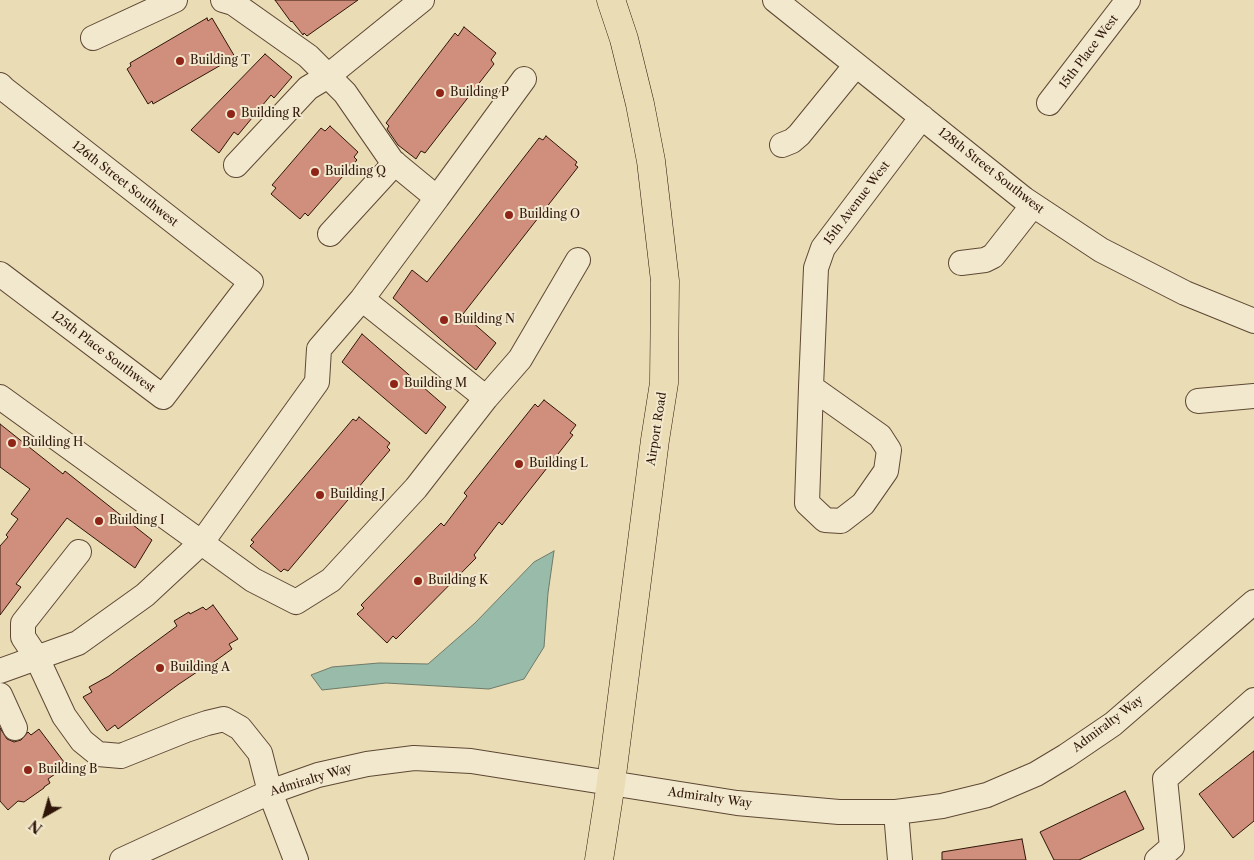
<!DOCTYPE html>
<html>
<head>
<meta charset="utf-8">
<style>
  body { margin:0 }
  #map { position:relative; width:1254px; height:860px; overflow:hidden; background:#eadcb4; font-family:"Libre Caslon Text",serif }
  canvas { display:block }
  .north { position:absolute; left:20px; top:790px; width:50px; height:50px; -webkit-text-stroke:4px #f1e8ce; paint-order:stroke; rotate:218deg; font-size:14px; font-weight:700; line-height:20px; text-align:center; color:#2f1609 }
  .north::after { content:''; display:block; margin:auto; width:18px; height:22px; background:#2f1609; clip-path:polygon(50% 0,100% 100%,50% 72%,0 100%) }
</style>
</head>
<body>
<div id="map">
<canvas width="1254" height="860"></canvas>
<div class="north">N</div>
</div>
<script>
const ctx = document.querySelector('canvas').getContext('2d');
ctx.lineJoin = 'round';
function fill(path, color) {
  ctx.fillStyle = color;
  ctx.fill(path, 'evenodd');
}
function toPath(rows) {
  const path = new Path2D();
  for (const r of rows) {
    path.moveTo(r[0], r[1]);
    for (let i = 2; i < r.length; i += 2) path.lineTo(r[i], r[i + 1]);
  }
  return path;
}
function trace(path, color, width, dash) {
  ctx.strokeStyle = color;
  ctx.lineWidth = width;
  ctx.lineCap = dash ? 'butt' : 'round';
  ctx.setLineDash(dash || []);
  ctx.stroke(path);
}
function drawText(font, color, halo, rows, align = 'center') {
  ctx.font = font + ' "Libre Caslon Text",serif';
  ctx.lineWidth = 4;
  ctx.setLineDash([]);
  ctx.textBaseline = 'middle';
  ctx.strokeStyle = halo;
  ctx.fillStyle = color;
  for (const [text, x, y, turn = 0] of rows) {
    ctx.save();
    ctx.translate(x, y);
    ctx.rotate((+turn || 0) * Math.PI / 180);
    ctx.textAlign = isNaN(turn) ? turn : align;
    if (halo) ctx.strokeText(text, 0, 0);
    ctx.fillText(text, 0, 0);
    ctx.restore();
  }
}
const water = toPath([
  [554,551,548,593,544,647,524,679,489,689,386,683,322,690,311,675,332,667,379,663,428,664,475,623,534,562,554,551]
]);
const building = toPath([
  [275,0,358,0,307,36,304,33,303,35,292,21,291,22,275,0],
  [207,18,208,21,212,18,235,57,153,104,152,101,148,104,127,69,131,66,130,63,207,18],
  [464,27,496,53,491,60,494,64,425,153,421,151,416,159,398,145,387,129,389,126,386,123,455,33,458,36,464,27],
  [265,54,292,77,274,98,271,95,238,135,234,132,219,153,191,130,265,54],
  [330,126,358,152,354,157,357,160,308,216,305,213,300,219,271,194,276,188,272,185,321,128,325,131,330,126],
  [546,136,577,162,575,165,578,167,463,314,496,343,476,370,393,298,412,270,427,282,539,138,543,140,546,136],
  [362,334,446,407,426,434,342,362,362,334],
  [544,400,576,425,570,433,573,435,502,525,499,522,474,555,476,558,396,639,393,636,387,643,357,614,364,608,361,605,441,523,444,526,467,496,464,493,535,404,538,407,544,400],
  [359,417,390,443,387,447,390,450,288,571,284,569,281,572,250,546,254,542,251,540,353,419,356,421,359,417],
  [0,424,63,474,65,471,152,540,135,568,67,518,16,584,21,587,0,615,0,546,8,537,6,535,18,519,11,514,30,489,0,467,0,424],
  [213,605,238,639,229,644,232,649,207,667,206,666,179,684,118,729,115,725,107,731,83,697,92,692,89,687,109,676,177,626,174,621,189,612,190,614,203,607,206,610,213,605],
  [0,728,7,739,14,742,21,740,28,732,31,735,39,729,64,762,55,768,58,772,48,779,50,783,44,787,44,788,24,802,18,801,8,810,0,801,0,728],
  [1254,751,1254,821,1233,838,1199,794,1254,751],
  [1125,791,1144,829,1079,860,1054,860,1040,832,1125,791],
  [1022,839,1026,860,942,860,942,852,1022,839]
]);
const minor = toPath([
  [775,0,1024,199,1101,250,1185,293,1254,321],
  [93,38,175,0],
  [0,85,4,89,251,282,163,397,0,274],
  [1049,103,1128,0],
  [782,145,792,141,799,135,856,65],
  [236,165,308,88,328,76,422,0],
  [437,198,524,79],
  [330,234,395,163],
  [961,263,985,260,993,256,1033,205],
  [362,299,486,398],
  [811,387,880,436,889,450,886,471,863,504,841,521,825,520,807,503,811,387,816,268,823,248,922,117],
  [0,397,253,580,296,602,331,580,416,488,486,398,520,359,578,260],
  [1198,401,1254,396],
  [79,552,23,623,23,637,37,658,64,716,82,741,98,754,121,756,186,730,207,723,224,719,240,728,260,753,270,792,296,860],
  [0,671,78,643,145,595,202,542,317,382,319,349,362,299,437,198,392,161,345,93,308,56,233,3,223,0],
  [0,695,15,728],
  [896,812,900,860],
  [122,860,270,792,318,775,367,764,414,758,471,761,737,803,839,812,896,812,942,806,987,795,1036,774,1066,756,1113,724,1254,602],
  [1157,860,1172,847,1165,779,1254,700]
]);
const major = toPath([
  [599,860,611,783,655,440,664,383,665,281,651,161,640,104,624,39,611,0]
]);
const markers = [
  [180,61,5,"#8f2418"],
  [440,93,5,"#8f2418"],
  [231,114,5,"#8f2418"],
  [315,172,5,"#8f2418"],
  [509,215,5,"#8f2418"],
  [444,320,5,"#8f2418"],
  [394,384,5,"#8f2418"],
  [12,443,5,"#8f2418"],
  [519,464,5,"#8f2418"],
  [320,495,5,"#8f2418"],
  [99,521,5,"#8f2418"],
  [418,581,5,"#8f2418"],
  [160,668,5,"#8f2418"],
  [28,770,5,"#8f2418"]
];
const streetNames = [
  ["15th Place West",1089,52,-53],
  ["128th Street Southwest",991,171,38],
  ["126th Street Southwest",125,184,38],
  ["15th Avenue West",857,203,-53],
  ["125th Place Southwest",103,352,37],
  ["Airport Road",657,429,-81],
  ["Admiralty Way",1108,724,-37],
  ["Admiralty Way",311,780,-17],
  ["Admiralty Way",710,798,8]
];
const poiNames = [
  ["Building T",190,61],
  ["Building P",450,93],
  ["Building R",241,114],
  ["Building Q",325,172],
  ["Building O",519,215],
  ["Building N",454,320],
  ["Building M",404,384],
  ["Building H",22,443],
  ["Building L",529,464],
  ["Building J",330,495],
  ["Building I",109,521],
  ["Building K",428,581],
  ["Building A",170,668],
  ["Building B",38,770]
];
fill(water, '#98bca9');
trace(water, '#6e7a69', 1);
fill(building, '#d08e7c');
trace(building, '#2f1609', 1);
trace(minor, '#5e4834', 26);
trace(major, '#2f1609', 29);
trace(minor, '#f1e8ce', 24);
trace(major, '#eadcb4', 28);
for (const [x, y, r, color] of markers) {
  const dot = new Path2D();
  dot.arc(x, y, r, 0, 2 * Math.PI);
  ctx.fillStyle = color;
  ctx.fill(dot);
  trace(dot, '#f1e8ce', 2);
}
drawText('12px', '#2f1609', '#f1e8ce', streetNames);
drawText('12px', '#2f1609', '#f1e8ce', poiNames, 'left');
</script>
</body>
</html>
